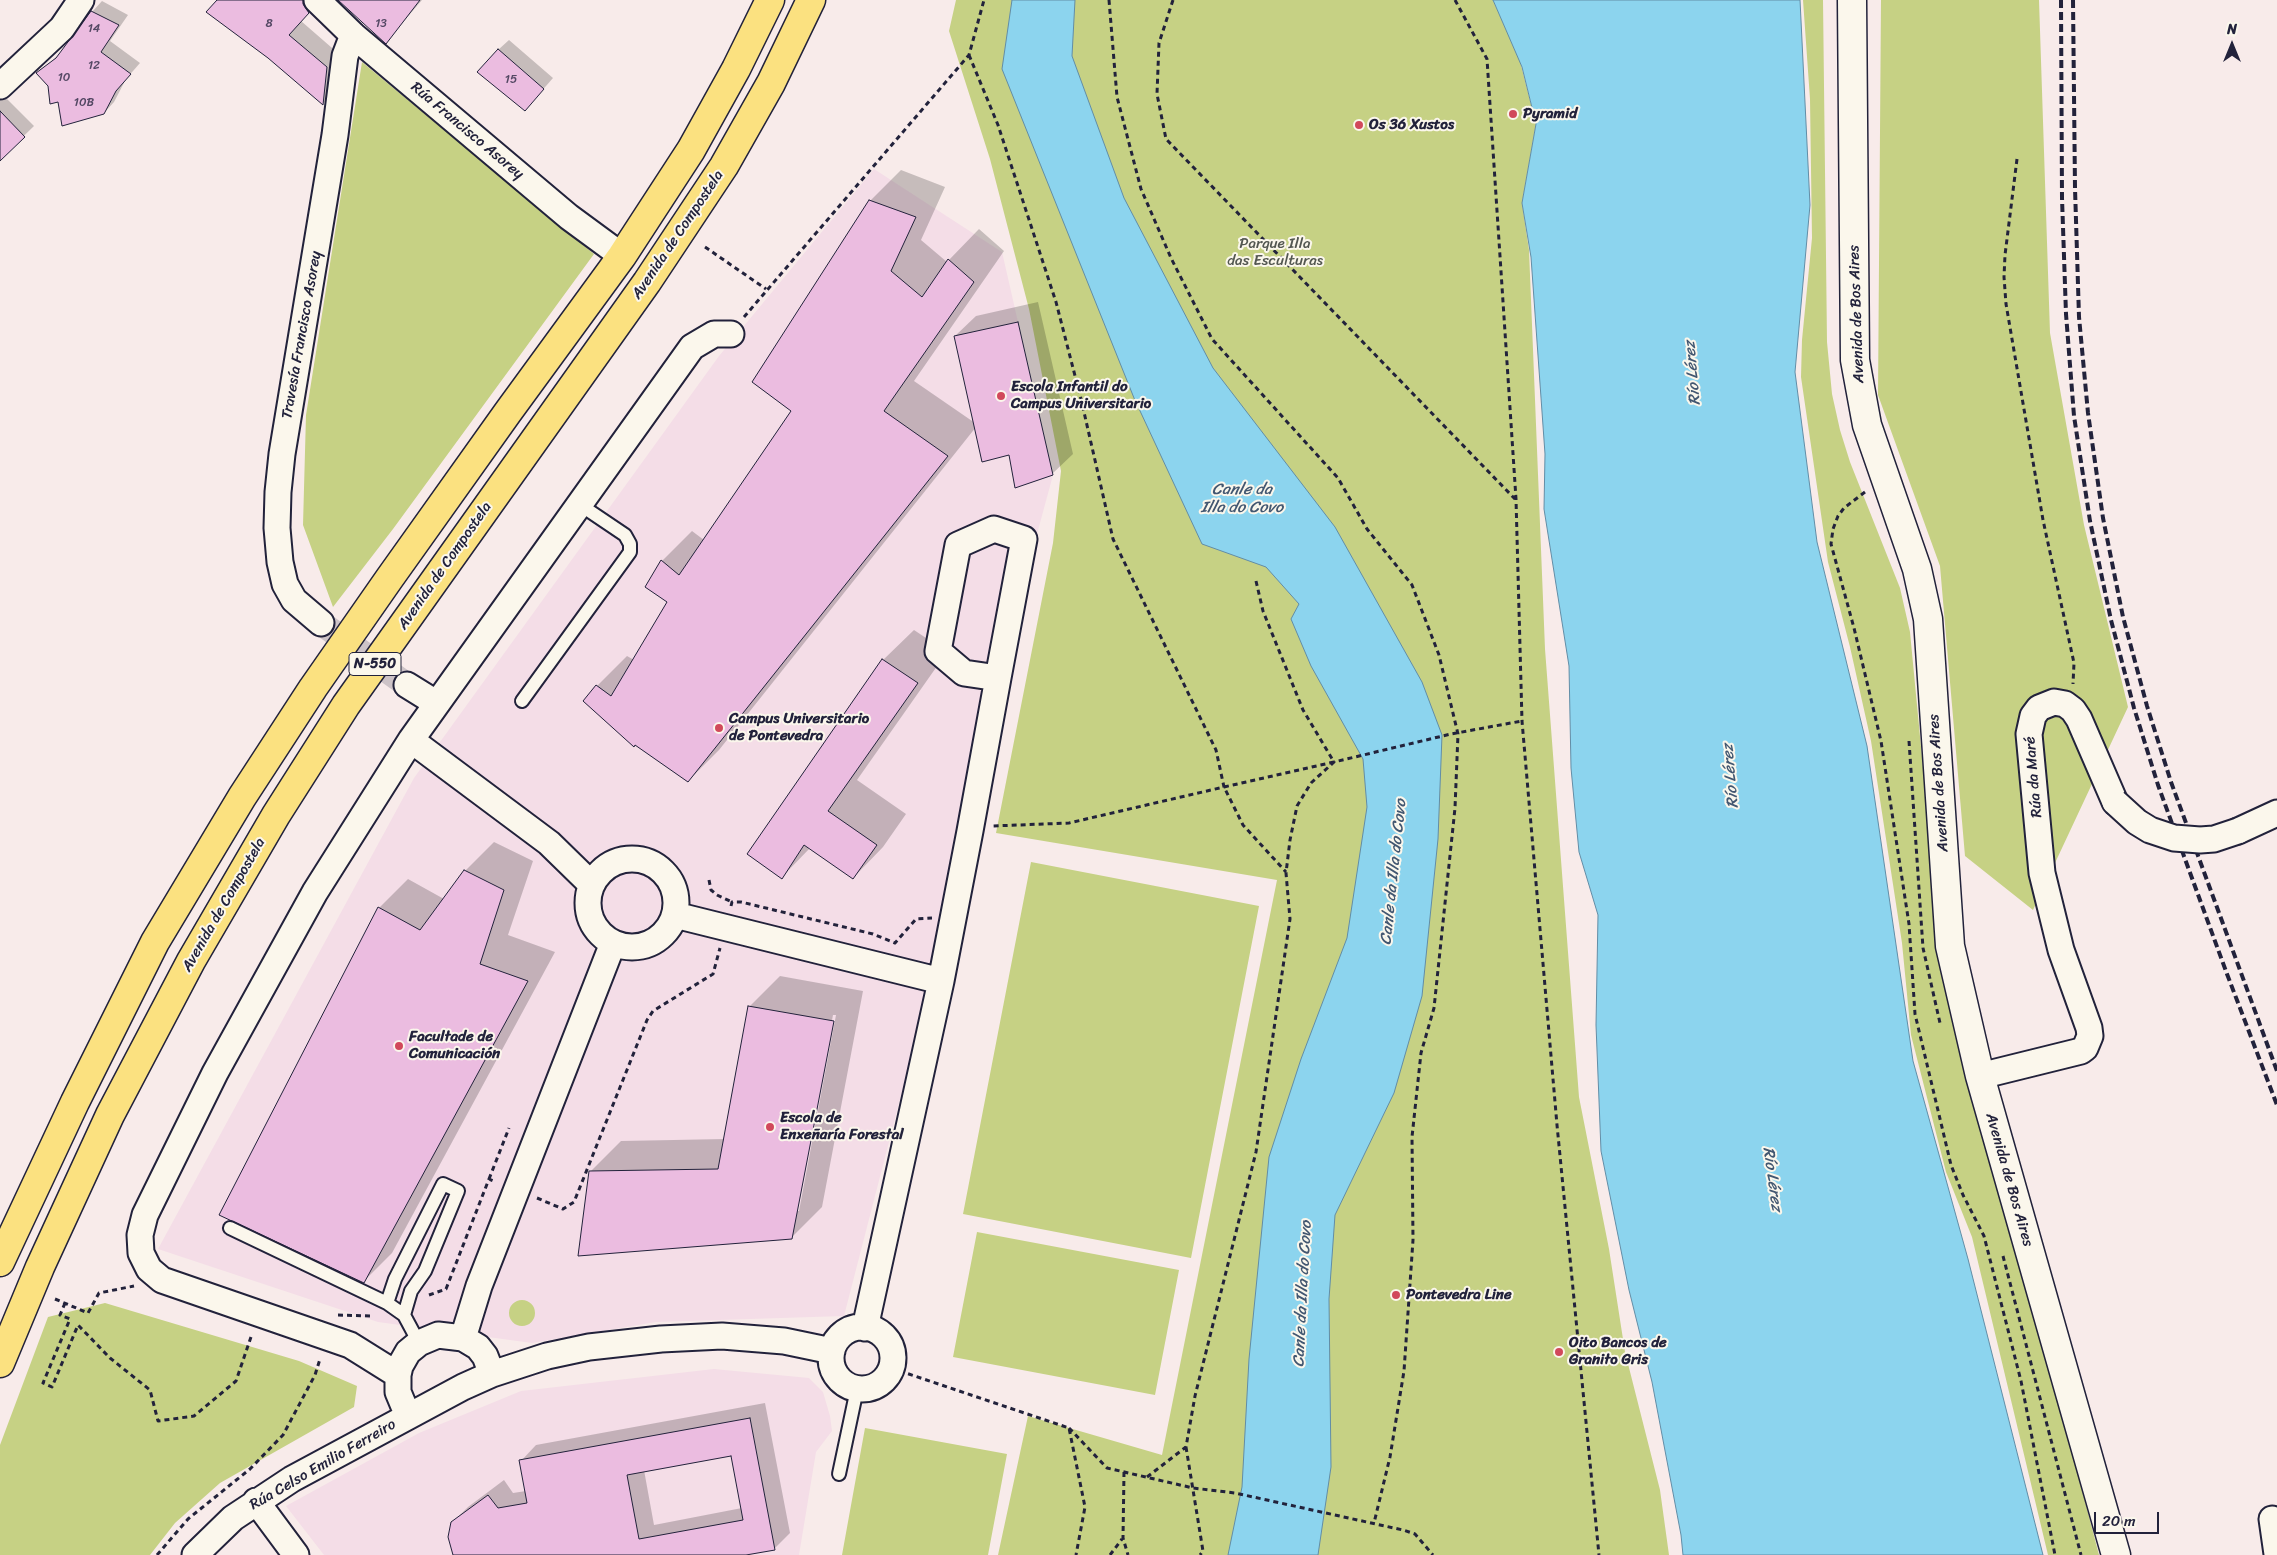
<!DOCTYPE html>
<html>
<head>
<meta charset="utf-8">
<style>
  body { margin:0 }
  #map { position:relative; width:2277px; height:1555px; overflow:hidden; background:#f8ebea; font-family:Sriracha,sans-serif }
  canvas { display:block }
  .north { position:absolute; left:2207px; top:20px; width:50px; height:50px; -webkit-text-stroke:4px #fbf7ec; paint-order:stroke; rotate:0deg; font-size:14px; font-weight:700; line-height:20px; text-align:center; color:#22223b }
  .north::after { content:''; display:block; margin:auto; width:18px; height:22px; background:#22223b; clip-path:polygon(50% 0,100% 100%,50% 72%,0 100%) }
  .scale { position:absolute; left:2094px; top:1512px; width:65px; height:22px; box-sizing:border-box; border:2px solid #22223b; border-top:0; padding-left:6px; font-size:15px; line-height:18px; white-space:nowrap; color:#22223b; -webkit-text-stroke:4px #fbf7ec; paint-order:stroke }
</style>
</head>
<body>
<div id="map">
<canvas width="2277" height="1555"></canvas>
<div class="north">N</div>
<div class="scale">20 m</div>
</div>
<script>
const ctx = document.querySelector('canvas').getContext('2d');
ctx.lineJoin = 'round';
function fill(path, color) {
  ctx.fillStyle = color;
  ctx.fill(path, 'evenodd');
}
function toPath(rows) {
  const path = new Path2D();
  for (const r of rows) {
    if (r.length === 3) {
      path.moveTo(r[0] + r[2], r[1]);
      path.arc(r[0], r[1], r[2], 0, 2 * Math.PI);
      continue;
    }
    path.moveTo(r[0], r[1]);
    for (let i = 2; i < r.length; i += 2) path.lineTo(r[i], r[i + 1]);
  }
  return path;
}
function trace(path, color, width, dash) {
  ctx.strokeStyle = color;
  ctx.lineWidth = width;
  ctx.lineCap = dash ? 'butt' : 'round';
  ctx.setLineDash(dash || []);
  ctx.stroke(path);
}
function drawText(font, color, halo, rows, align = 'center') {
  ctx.font = font + ' Sriracha,sans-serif';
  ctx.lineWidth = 4;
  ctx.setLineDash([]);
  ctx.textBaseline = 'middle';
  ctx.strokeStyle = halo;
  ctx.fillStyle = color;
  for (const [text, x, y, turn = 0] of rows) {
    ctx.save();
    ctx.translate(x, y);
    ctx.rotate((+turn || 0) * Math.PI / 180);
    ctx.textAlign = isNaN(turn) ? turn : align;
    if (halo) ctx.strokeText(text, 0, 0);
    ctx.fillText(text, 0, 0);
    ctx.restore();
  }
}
const built = toPath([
  [874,169,1002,252,1053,475,998,678,944,929,844,1316,656,1322,532,1343,378,1322,158,1249,414,778,719,356],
  [714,1369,809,1378,823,1392,830,1416,832,1431,816,1452,799,1555,324,1555,286,1506,419,1433,521,1391]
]);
const green = toPath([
  [956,0,1493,0,1520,61,1536,124,1522,203,1529,250,1545,649,1579,1097,1609,1249,1625,1352,1660,1490,1669,1555,998,1555,1028,1416,1162,1455,1277,880,996,833,1053,543,1061,471,1029,309,990,159,949,31],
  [1803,0,1823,0,1827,342,1832,394,1840,430,1850,462,1900,588,1910,632,1940,945,2099,1555,2048,1555,1972,1237,1946,1172,1911,1035,1902,943,1871,741,1850,647,1828,562,1801,377,1802,340,1812,238,1810,99],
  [1881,0,2039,0,2050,333,2084,525,2128,707,2033,910,1965,856,1940,566,1878,395],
  [362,62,594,254,393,529,333,607,303,525,306,415],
  [1031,862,1259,906,1191,1258,963,1214],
  [977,1232,1179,1270,1155,1395,953,1357],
  [522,1313,13],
  [105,1303,299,1361,357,1386,354,1407,220,1483,175,1523,150,1555,0,1555,0,1445,48,1317],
  [865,1428,1007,1454,988,1555,842,1555]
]);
const water = toPath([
  [1012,0,1075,0,1072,56,1124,198,1213,368,1335,527,1422,682,1442,735,1438,839,1422,996,1394,1093,1335,1215,1329,1299,1331,1467,1318,1555,1228,1555,1242,1487,1249,1359,1269,1157,1301,1059,1347,938,1367,807,1363,759,1311,666,1291,619,1299,604,1266,567,1202,544,1134,398,1002,69,1012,0],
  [1493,0,1800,0,1810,205,1795,372,1817,542,1867,746,1913,1061,1968,1259,2043,1555,1683,1555,1681,1535,1652,1382,1629,1290,1601,1151,1596,1025,1598,915,1579,852,1571,768,1569,666,1544,509,1545,454,1531,257,1522,203,1536,124,1522,67,1493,0]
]);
const shadow = toPath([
  [218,0,321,0,301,21,339,54,335,91,323,104],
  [340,0,422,0,386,42],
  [102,1,128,15,110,41,140,63,126,79,114,102,104,113,59,100,38,73,61,53,92,12],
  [509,40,553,78,525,110,498,50],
  [0,92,34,126,0,159],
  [901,170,945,187,921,240,947,262,979,229,1004,251,914,381,975,423,955,336,976,316,1038,302,1073,454,1052,474,1010,454,976,427,719,750,688,781,597,686,627,656,634,660,668,602,662,561,692,531,704,540,792,411,870,201],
  [914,630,947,652,857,780,906,814,883,847,853,878,810,848,782,877,883,660],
  [494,842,533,861,508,935,555,952,392,1253,364,1281,379,908,408,879,444,899,465,871],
  [780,976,863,991,822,1207,792,1237,590,1172,621,1141,725,1139,750,1006],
  [833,1015,836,1015,799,1211,796,1211],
  [765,1403,790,1533,774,1549,738,1555,456,1555,452,1523,468,1507,504,1480,513,1493,526,1491,521,1461,536,1445],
  [732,1454,742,1508,654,1525,644,1470]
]);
const building = toPath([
  [217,0,303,0,303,4,309,13,289,35,327,67,323,105,268,58,206,12,217,0],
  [338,0,420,0,386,44,338,0],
  [91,11,119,25,101,52,131,74,116,91,104,114,62,126,58,102,50,104,48,86,36,73,56,58,91,11],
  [498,49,544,89,525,111,477,72,498,49],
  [0,111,25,137,0,161,0,111],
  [869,200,916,217,891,271,922,297,948,259,974,282,884,411,948,456,688,782,635,745,634,747,583,701,596,685,611,696,667,602,645,587,661,560,679,575,791,411,752,382,869,200],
  [1018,322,1053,475,1015,488,1009,455,982,462,954,336,1018,322],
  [882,659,918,683,828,811,877,845,853,879,804,845,782,879,747,854,882,659],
  [464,870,504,890,480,964,528,981,364,1283,219,1215,378,907,420,930,464,870],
  [748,1006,834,1021,792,1239,578,1256,589,1171,718,1169,748,1006],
  [750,1418,775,1550,746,1555,453,1555,448,1537,451,1522,488,1495,498,1508,527,1503,519,1460,750,1418],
  [731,1456,743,1520,639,1539,627,1475,731,1456]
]);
const minorTunnel = toPath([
  [321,623,407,685]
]);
const path = toPath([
  [1109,0,1117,97,1141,189,1171,258,1212,339,1338,478,1367,529,1412,585,1439,655,1458,734,1455,808,1434,1008,1421,1053,1412,1137,1413,1240,1404,1371,1390,1457,1374,1523],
  [1173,0,1159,43,1157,94,1166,139,1515,499],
  [1455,0,1487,59,1516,499,1522,721,1557,1125,1599,1555],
  [969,55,998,125,1056,302,1081,399,1113,539,1216,750,1224,787,1069,823,993,826],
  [2017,159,2005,255,2004,277,2006,304,2043,520,2074,663,2073,684],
  [705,247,766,289],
  [744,317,969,55,984,0],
  [1865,492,1844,508,1838,516,1833,529,1831,544,1854,628,1881,741,1909,924,1915,1014,1951,1165,1963,1195,1984,1236,2021,1381,2055,1555],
  [1256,581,1263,611,1303,710,1334,762,1224,787,1243,825,1286,872],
  [1909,741,1923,948,1940,1023],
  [709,880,711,890,717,895,732,902],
  [731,906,732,902,741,902,873,934,895,943,916,919,932,918],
  [489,1179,509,1128],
  [537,1198,563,1209,574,1202,647,1020,653,1011,713,974,720,948],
  [2003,1256,2081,1555],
  [429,1295,446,1289,489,1179,496,1182],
  [55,1299,88,1313,99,1293,134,1286],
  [65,1303,60,1315,70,1319,43,1383,52,1387,78,1325,110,1358,150,1390,158,1421,194,1416,236,1381,252,1334],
  [338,1315,372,1316],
  [891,1368,1069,1428,1085,1507,1076,1555],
  [1069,1428,1107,1468,1193,1488,1235,1493,1403,1530,1415,1534,1433,1555],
  [1186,1447,1203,1551,1200,1555],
  [1124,1472,1123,1538,1128,1555],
  [1147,1477,1186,1447,1195,1396,1256,1152,1290,919,1286,873,1290,840,1297,806,1311,783,1334,762,1451,734,1522,721],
  [157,1555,188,1519,250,1469,283,1435,315,1375,320,1359],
  [1110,1555,1122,1539]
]);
const service = toPath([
  [522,701,630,552,630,544,625,535,579,504],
  [230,1228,387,1303,404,1315,419,1343],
  [387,1303,395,1279,443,1184,458,1191,425,1271,411,1291,404,1315],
  [839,1474,857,1389]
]);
const minor = toPath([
  [317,0,353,35,569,217,622,256],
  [0,86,62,28,81,0],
  [321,623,294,600,285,584,280,562,277,528,278,492,282,454,335,135,345,56,353,35],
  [407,685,436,703],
  [411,740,549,843,591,884],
  [2238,831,2277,813],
  [632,903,44],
  [675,915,941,981],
  [1980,1076,2081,1051,2085,1048,2090,1036,2089,1028,2061,950,2042,873,2029,734,2033,716,2039,708,2054,702,2065,704,2073,710,2079,719,2115,802],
  [862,1358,31],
  [865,1328,941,981,970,831,998,678,1024,539,994,529,958,545,938,651,964,673,998,678],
  [463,1338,479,1286,613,943],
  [398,1375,350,1345,162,1280,149,1269,141,1253,140,1235,145,1215,215,1073,315,892,411,740,692,347,714,334,731,334],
  [408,1416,398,1392,398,1375,400,1366,408,1352,419,1343,438,1335,463,1338,478,1347,485,1356,492,1374],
  [256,1501,296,1555],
  [2272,1519,2277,1554],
  [195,1555,233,1518,292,1479,463,1387,492,1374,547,1356,589,1347,661,1339,722,1336,784,1341,832,1351]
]);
const tertiary = toPath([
  [1852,0,1855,360,1867,425,1917,569,1928,619,1950,946,1980,1076,2116,1555]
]);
const trunk = toPath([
  [0,1262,75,1102,155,942,242,797,313,688,389,579,508,412,622,256,691,150,736,69,770,0],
  [0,1363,40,1267,110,1115,191,961,276,815,346,705,647,282,724,166,771,83,811,0]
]);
const rail = toPath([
  [2061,0,2062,198,2066,314,2074,416,2090,521,2111,620,2134,708,2158,785,2227,974,2277,1105],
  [2073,0,2075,188,2079,317,2088,413,2103,518,2123,617,2147,706,2171,782,2277,1071]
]);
const minorBridge = toPath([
  [2115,802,2137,822,2150,830,2174,838,2200,840,2214,839,2238,831]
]);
const markers = [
  [1513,114,5,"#d1495b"],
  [1359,125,5,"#d1495b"],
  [1001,396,5,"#d1495b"],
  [719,728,5,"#d1495b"],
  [399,1046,5,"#d1495b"],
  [770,1127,5,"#d1495b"],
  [1396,1295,5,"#d1495b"],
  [1559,1352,5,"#d1495b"]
];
const numberNames = [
  ["8",269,24],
  ["13",381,24],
  ["14",94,29],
  ["12",94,66],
  ["10",64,78],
  ["15",511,80],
  ["10B",84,103]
];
const shields = [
  [375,664,52]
];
const shieldNames = [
  ["N-550",375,664]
];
const poiNames = [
  ["Pyramid",1523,114],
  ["Os 36 Xustos",1369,125],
  ["Escola Infantil do",1011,387],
  ["Campus Universitario",1011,404],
  ["Campus Universitario",729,719],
  ["de Pontevedra",729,736],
  ["Facultade de",409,1037],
  ["Comunicación",409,1054],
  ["Escola de",780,1118],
  ["Enxeñaría Forestal",780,1135],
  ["Pontevedra Line",1406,1295],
  ["Oito Bancos de",1569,1343],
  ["Granito Gris",1569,1360]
];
const streetNames = [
  ["Rúa Francisco Asorey",467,131,40],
  ["Avenida de Compostela",678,235,-56],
  ["Avenida de Bos Aires",1857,314,-92],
  ["Travesía Francisco Asorey",302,335,-80],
  ["Avenida de Compostela",445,566,-55],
  ["Rúa da Maré",2034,777,-95],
  ["Avenida de Bos Aires",1939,783,-94],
  ["Avenida de Compostela",224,905,-60],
  ["Avenida de Bos Aires",2009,1180,74],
  ["Rúa Celso Emilio Ferreiro",323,1465,-30]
];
const parkNames = [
  ["Parque Illa",1275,244],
  ["das Esculturas",1275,261]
];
const waterNames = [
  ["Río Lérez",1693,373,-95],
  ["Canle da",1242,490],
  ["Illa do Covo",1242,508],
  ["Río Lérez",1731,776,-95],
  ["Canle da Illa do Covo",1394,872,-84],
  ["Río Lérez",1772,1179,82],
  ["Canle da Illa do Covo",1303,1294,-87]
];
fill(built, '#f4dde7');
fill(green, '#c6d184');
fill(water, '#8cd4ee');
trace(water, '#628da6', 1);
fill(shadow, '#0003');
fill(building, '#ebbce0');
trace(building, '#22223b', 1);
trace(minorTunnel, '#cdc3c7', 25, [25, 12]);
trace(service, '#22223b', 16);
trace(minor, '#22223b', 29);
trace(tertiary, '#22223b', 31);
trace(trunk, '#22223b', 31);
trace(path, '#22223b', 3, [5, 4]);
trace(service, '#fbf7ec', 12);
trace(minor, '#fbf7ec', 25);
trace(tertiary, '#fbf7ec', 28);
trace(trunk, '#fbe180', 28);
trace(rail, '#22223b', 4, [8, 4]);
trace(minorBridge, '#22223b', 29, []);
trace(minorBridge, '#fbf7ec', 25);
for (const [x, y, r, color] of markers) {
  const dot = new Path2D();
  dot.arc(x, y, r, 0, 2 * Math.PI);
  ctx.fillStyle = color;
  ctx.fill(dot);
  trace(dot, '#fbf7ec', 2);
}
drawText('12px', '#544864', null, numberNames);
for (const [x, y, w] of shields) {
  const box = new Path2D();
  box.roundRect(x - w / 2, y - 11.5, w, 23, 4);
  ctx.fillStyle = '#fbf7ec';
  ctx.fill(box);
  trace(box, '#22223b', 1);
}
drawText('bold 14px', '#22223b', null, shieldNames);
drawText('bold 15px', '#22223b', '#fbf7ec', poiNames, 'left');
drawText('15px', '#22223b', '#fbf7ec', streetNames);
drawText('15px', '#535751', '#fbf7ec', parkNames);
drawText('italic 16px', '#425771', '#fbf7ec', waterNames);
</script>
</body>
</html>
